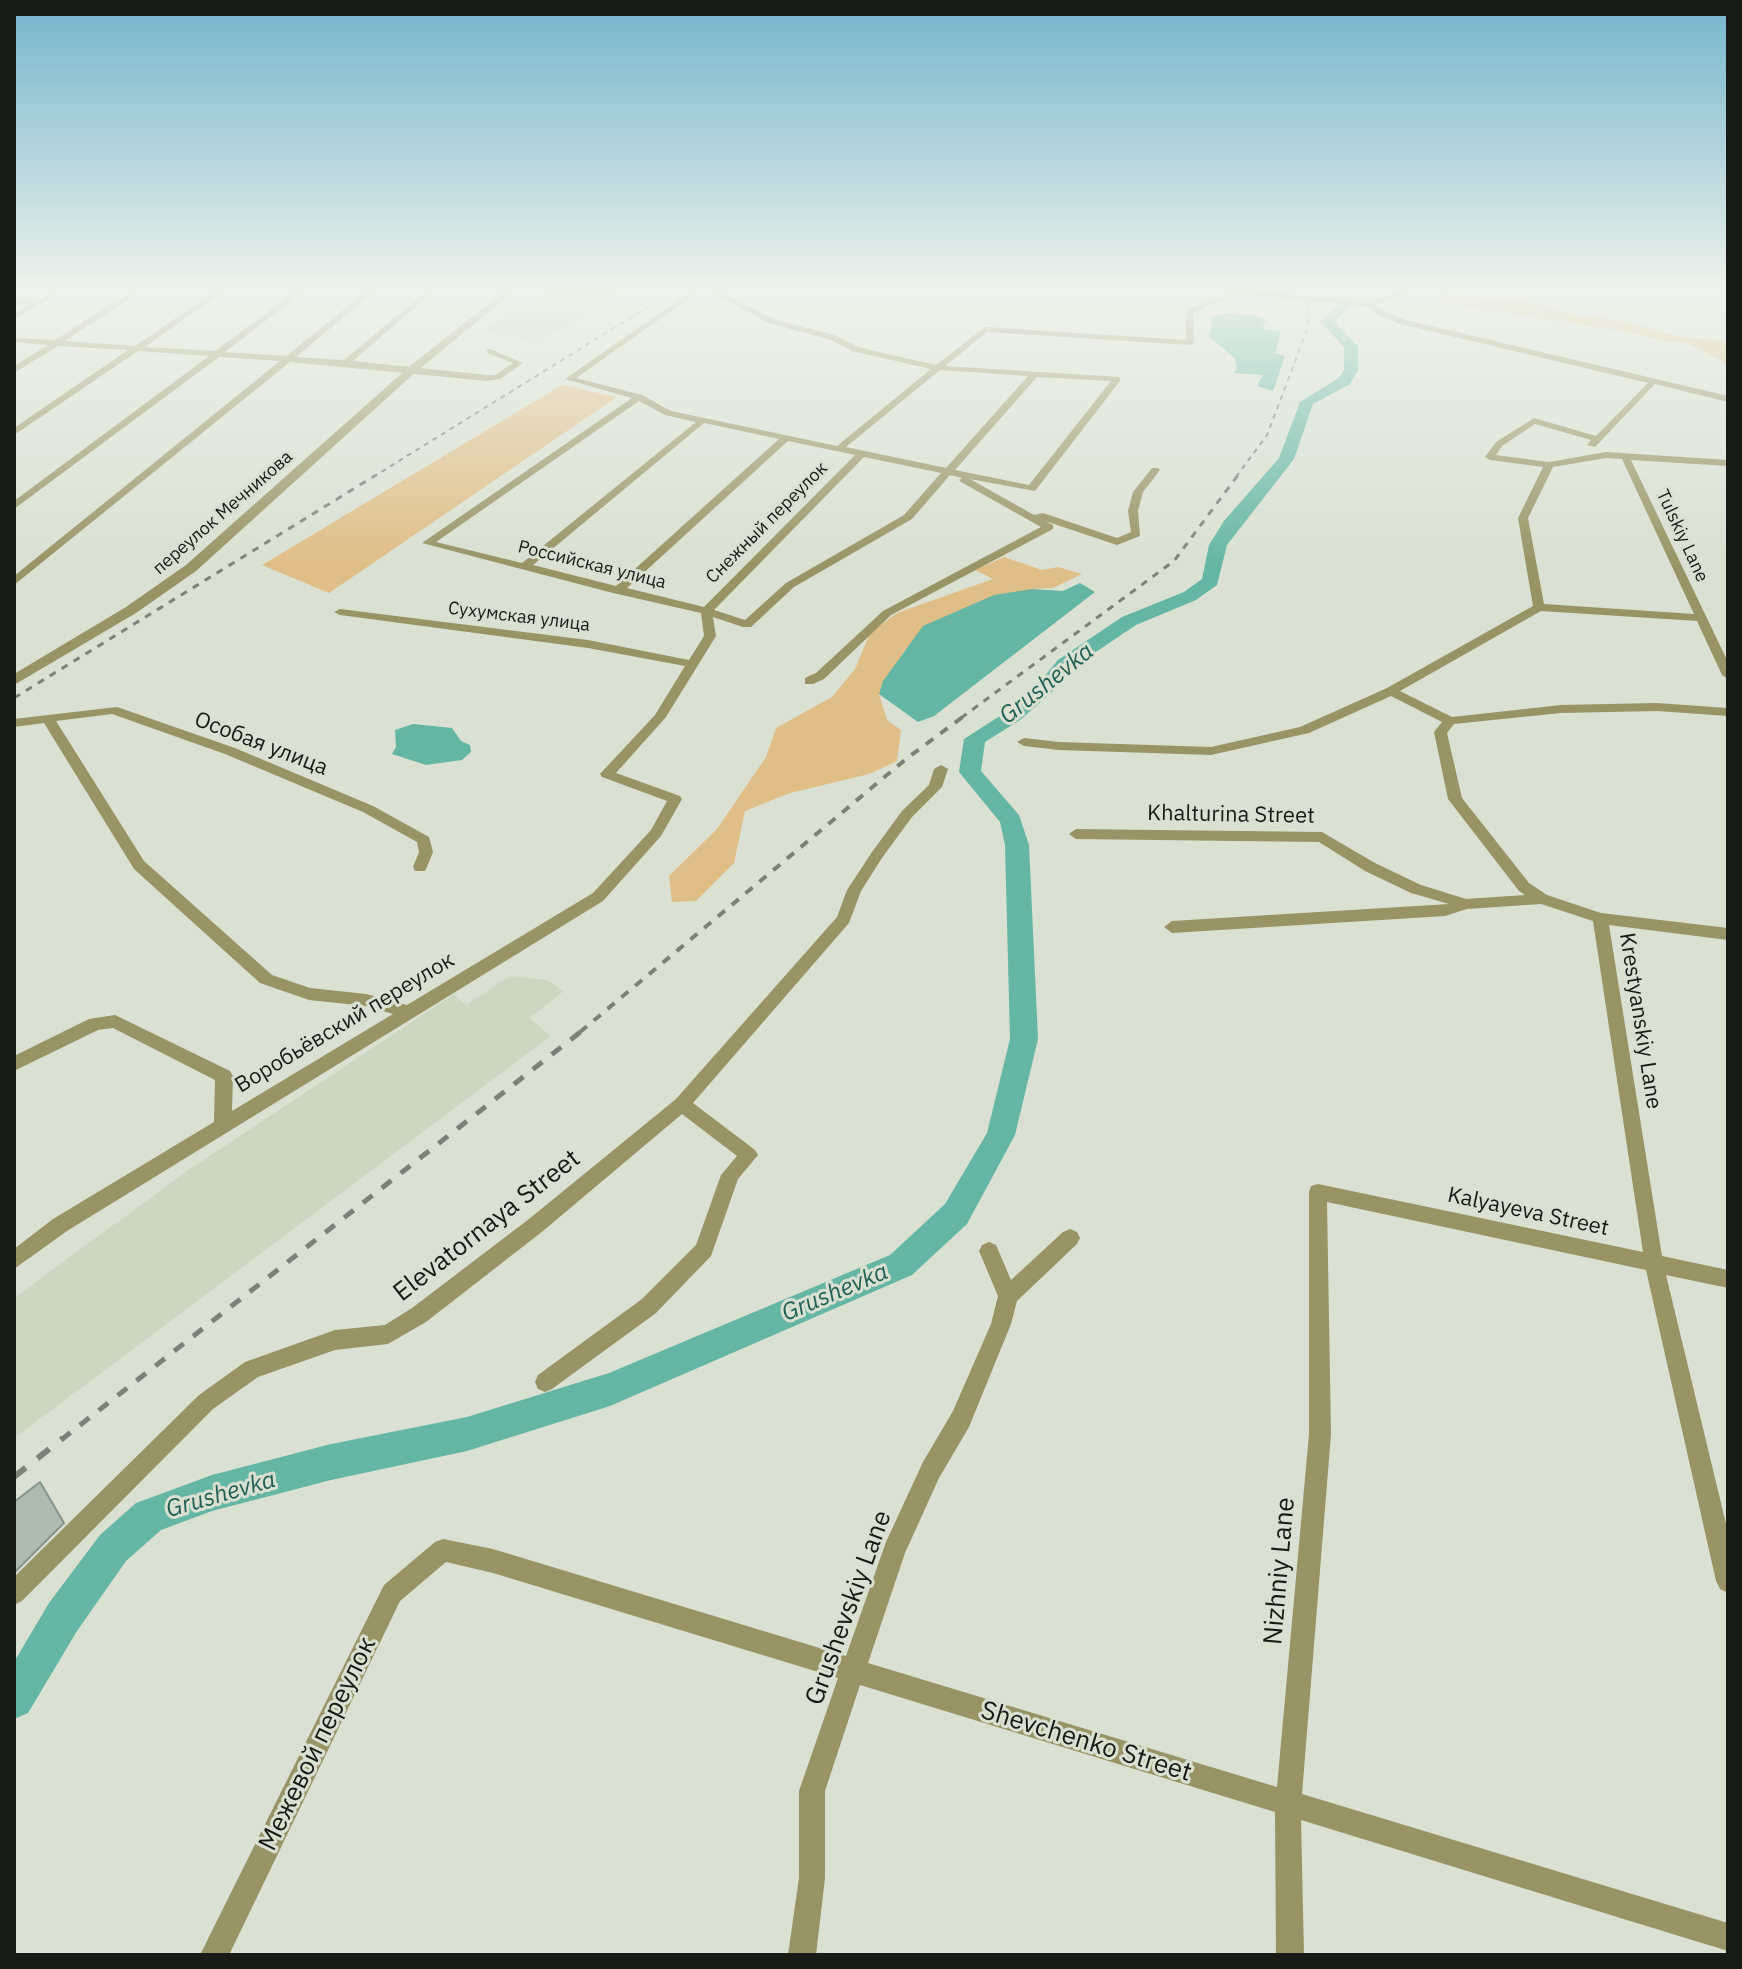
<!DOCTYPE html>
<html>
<head>
<meta charset="utf-8">
<style>
  body { margin:0 }
  #map { position:relative; width:1742px; height:1969px; overflow:hidden; background:#dae1d2; font-family:"IBM Plex Sans",sans-serif }
  canvas { display:block }
  .frame { position:absolute; inset:0; border:16px solid #181b15; pointer-events:none }
</style>
</head>
<body>
<div id="map">
<canvas width="1742" height="1969"></canvas>
<div class="frame"></div>
</div>
<script>
const ctx = document.querySelector('canvas').getContext('2d');
ctx.lineJoin = 'round';
function fill(path, color) {
  ctx.fillStyle = color;
  ctx.fill(path, 'evenodd');
}
function toPath(rows) {
  const path = new Path2D();
  for (const r of rows) {
    path.moveTo(r[0], r[1]);
    for (let i = 2; i < r.length; i += 2) path.lineTo(r[i], r[i + 1]);
  }
  return path;
}
function trace(path, color, width, dash) {
  ctx.strokeStyle = color;
  ctx.lineWidth = width;
  ctx.lineCap = dash ? 'butt' : 'round';
  ctx.setLineDash(dash || []);
  ctx.stroke(path);
}
function drawText(font, color, halo, rows, align = 'center') {
  ctx.font = font + ' "IBM Plex Sans",sans-serif';
  ctx.lineWidth = 6;
  ctx.setLineDash([]);
  ctx.textBaseline = 'middle';
  ctx.strokeStyle = halo;
  ctx.fillStyle = color;
  for (const [text, x, y, turn = 0] of rows) {
    ctx.save();
    ctx.translate(x, y);
    ctx.rotate((+turn || 0) * Math.PI / 180);
    ctx.textAlign = isNaN(turn) ? turn : align;
    if (halo) ctx.strokeText(text, 0, 0);
    ctx.fillText(text, 0, 0);
    ctx.restore();
  }
}
const built = toPath([
  [548,289,617,289,628,291,538,343,481,331],
  [510,976,547,980,564,991,529,1018,551,1036,14,1438,14,1298,187,1171,454,994,466,1005]
]);
const green = toPath([
  [1438,292,1547,305,1569,314,1613,319,1676,336,1728,342,1728,364,1684,341,1670,342,1623,331,1455,305,1438,298],
  [562,385,617,397,329,593,262,565],
  [1004,557,1042,570,1058,567,1082,574,1053,588,1032,589,904,651,879,694,887,720,901,730,897,761,869,774,790,793,745,811,734,863,696,901,672,902,669,876,717,829,766,757,776,728,832,697,855,669,870,633,897,613,993,579,975,570]
]);
const water = toPath([
  [1225,313,1251,314,1270,322,1263,322,1264,329,1281,332,1275,353,1285,356,1273,391,1257,386,1263,375,1233,373,1237,369,1235,358,1208,336,1212,326,1210,317],
  [1080,583,1095,592,934,716,918,722,879,694,883,681,923,626,994,595,1032,589,1063,591],
  [413,724,452,728,461,741,470,745,471,752,462,760,426,765,392,754,396,747,395,730]
]);
const river = toPath([
  [1342,302,1352,305,1334,322,1358,346,1358,370,1350,384,1313,404,1294,459,1227,545,1217,585,1196,600,1136,625,1072,668,1052,692,1020,720,985,742,981,771,1019,815,1029,845,1038,1039,1015,1135,967,1224,912,1275,610,1406,467,1451,331,1480,212,1511,161,1530,126,1561,77,1631,28,1713,14,1719,14,1662,49,1603,100,1535,136,1503,212,1475,331,1444,467,1417,609,1373,890,1255,945,1204,987,1133,1010,1039,1005,845,1000,822,959,772,964,739,1006,712,1038,684,1058,660,1122,617,1184,592,1202,579,1209,545,1224,521,1279,458,1300,402,1339,378,1344,370,1344,347,1320,322,1342,302]
]);
const building = toPath([
  [40,1482,64,1523,14,1573,14,1502,40,1482]
]);
const minor = toPath([
  [56,289,65,289,14,319,14,314,30,305,14,303,14,299,37,301,56,289],
  [135,289,144,289,65,341,135,346,218,289,227,289,145,347,215,351,299,289,307,289,225,352,286,356,369,289,377,289,296,357,344,360,429,289,437,289,353,361,487,375,495,375,513,363,487,353,487,349,490,349,523,363,500,379,487,381,290,362,14,585,14,576,280,361,219,357,14,509,14,501,209,356,138,351,14,435,14,428,128,350,58,346,14,373,14,366,48,345,14,342,14,338,55,340,135,289],
  [694,289,703,289,576,378,642,395,671,411,837,446,931,369,852,351,831,340,768,323,705,289,715,289,774,319,837,336,858,347,936,365,985,327,1186,340,1186,310,1228,293,1206,289,1238,289,1370,302,1408,289,1420,289,1375,305,1383,311,1406,320,1728,396,1728,402,1655,384,1595,447,1587,445,1591,440,1535,424,1502,446,1496,455,1549,462,1606,452,1728,460,1728,466,1631,460,1728,662,1728,679,1722,675,1697,621,1541,611,1400,691,1452,717,1561,705,1657,703,1728,708,1728,716,1657,711,1561,713,1454,724,1447,733,1462,798,1529,883,1547,895,1601,913,1728,928,1728,940,1609,925,1662,1256,1728,1270,1728,1288,1666,1275,1728,1532,1728,1593,1720,1589,1716,1581,1646,1270,1327,1202,1331,1434,1302,1794,1728,1923,1728,1951,1301,1820,1304,1955,1276,1955,1275,1812,860,1685,825,1791,825,1878,816,1955,788,1955,799,1878,799,1791,838,1678,493,1573,446,1562,400,1601,229,1955,200,1955,384,1585,435,1542,443,1539,493,1549,846,1656,886,1542,923,1462,953,1411,991,1324,998,1296,979,1251,982,1245,989,1242,996,1245,1011,1280,1063,1232,1070,1229,1077,1232,1080,1238,1077,1244,1017,1301,1011,1324,969,1427,939,1478,905,1553,868,1663,1277,1787,1309,1434,1309,1192,1311,1186,1318,1184,1643,1252,1593,921,1541,904,1467,909,1445,916,1172,933,1164,927,1172,921,1449,904,1411,893,1365,871,1319,842,1076,839,1069,834,1076,829,1322,832,1375,863,1421,885,1466,899,1525,895,1519,891,1448,799,1434,732,1442,722,1391,696,1309,733,1211,755,1059,750,1024,746,1017,742,1024,738,1059,742,1211,747,1300,727,1387,688,1533,606,1518,518,1543,467,1490,460,1485,457,1496,442,1534,418,1596,436,1648,383,1400,324,1377,315,1368,306,1236,294,1193,313,1194,343,1190,345,987,332,945,366,1120,377,1120,381,1035,491,970,479,1034,515,1043,513,1117,538,1131,532,1128,511,1133,492,1152,468,1158,468,1160,470,1143,492,1138,511,1140,536,1117,545,1045,521,1053,525,1053,529,891,615,824,679,813,684,805,684,805,678,816,673,883,611,1041,527,961,482,959,480,962,478,950,475,912,519,794,587,751,627,743,627,713,617,716,636,666,717,616,773,680,796,682,799,661,836,603,901,67,1231,14,1269,14,1249,53,1219,214,1122,215,1080,113,1028,98,1030,14,1071,14,1056,89,1019,115,1015,230,1071,233,1076,232,1111,393,1014,366,1006,309,1000,260,983,134,869,44,723,14,727,14,719,117,707,235,748,373,806,429,837,433,852,427,867,425,871,415,871,413,867,419,852,417,842,363,812,225,754,112,714,56,721,144,861,272,975,310,988,366,994,407,1005,593,893,651,830,667,801,602,777,600,774,655,715,685,666,588,648,340,615,334,612,340,609,588,640,689,660,704,636,701,613,613,593,422,543,632,398,565,379,694,289],
  [940,370,1028,376,946,468,846,447,940,370],
  [1037,377,1111,381,1029,485,955,470,1037,377],
  [639,401,665,415,696,422,522,563,436,542,639,401],
  [704,423,779,439,616,586,533,565,704,423],
  [788,441,855,455,704,607,627,588,788,441],
  [864,457,941,473,904,515,786,583,745,620,714,610,864,457],
  [1606,458,1622,459,1694,614,1544,604,1528,518,1553,467,1606,458],
  [730,289,797,289,794,291,730,289],
  [941,765,948,769,942,787,912,817,882,858,861,891,849,923,693,1103,755,1150,758,1155,738,1179,711,1256,656,1313,552,1389,545,1392,538,1389,535,1382,538,1375,642,1299,696,1245,721,1175,737,1156,682,1114,543,1231,426,1322,388,1344,335,1350,258,1377,213,1409,22,1601,14,1605,14,1577,199,1395,245,1362,335,1330,385,1325,412,1308,529,1219,676,1099,837,917,847,890,872,852,902,811,929,785,934,769,941,765]
]);
const tertiary = toPath([
  [507,289,517,289,418,370,196,571,136,613,14,685,14,674,126,607,186,565,410,366,507,289]
]);
const railFar4 = toPath([
  [373,477,677,289],
  [1236,477,1267,435,1307,330,1311,289]
]);
const railFar3 = toPath([
  [14,698,376,475],
  [961,718,1174,561,1238,475]
]);
const railFar2 = toPath([
  [580,1032,906,759,964,716]
]);
const railFar1 = toPath([
  [61,1440,583,1030]
]);
const rail = toPath([
  [14,1477,63,1438]
]);
const farStreetnames = [
  ["переулок Мечникова",223,513,-41],
  ["Снежный переулок",767,523,-45],
  ["Tulskiy Lane",1682,536,65],
  ["Российская улица",592,565,14],
  ["Сухумская улица",519,617,7]
];
const streetNames = [
  ["Особая улица",261,744,21],
  ["Khalturina Street",1231,815,1],
  ["Krestyanskiy Lane",1640,1021,81],
  ["Воробьёвский переулок",345,1023,-31],
  ["Kalyayeva Street",1528,1212,12]
];
const waterNames = [
  ["Grushevka",1047,684,-39],
  ["Grushevka",835,1293,-23],
  ["Grushevka",221,1495,-16]
];
const nearStreetnames = [
  ["Elevatornaya Street",487,1226,-38],
  ["Nizhniy Lane",1280,1571,-85],
  ["Grushevskiy Lane",849,1608,-70],
  ["Shevchenko Street",1086,1742,17],
  ["Межевой переулок",318,1744,-64]
];
fill(built, '#ccd7c1');
fill(green, '#e0be87');
fill(water, '#65b6a4');
fill(river, '#65b6a4');
fill(building, '#adbbb0');
trace(building, '#86948a', 2);
fill(minor, '#989465');
fill(tertiary, '#989465');
trace(railFar4, '#7c8277', 2, [5, 5]);
trace(railFar3, '#7c8277', 3, [7, 7]);
trace(railFar2, '#7c8277', 4, [9, 9]);
trace(railFar1, '#7c8277', 5, [12, 12]);
trace(rail, '#7c8277', 6, [15, 15]);
const sky = ctx.createLinearGradient(0, 0, 0, 565);
sky.addColorStop(0, '#73b5cd');
sky.addColorStop(0.51, '#eef2eb');
sky.addColorStop(1, '#eef2eb00');
ctx.fillStyle = sky;
ctx.fillRect(0, 0, 1742, 565);
drawText('18px', '#181b15', '#dae1d2', farStreetnames);
drawText('22px', '#181b15', '#dae1d2', streetNames);
drawText('italic 24px', '#206154', '#dae1d2', waterNames);
drawText('26px', '#181b15', '#dae1d2', nearStreetnames);
</script>
</body>
</html>
